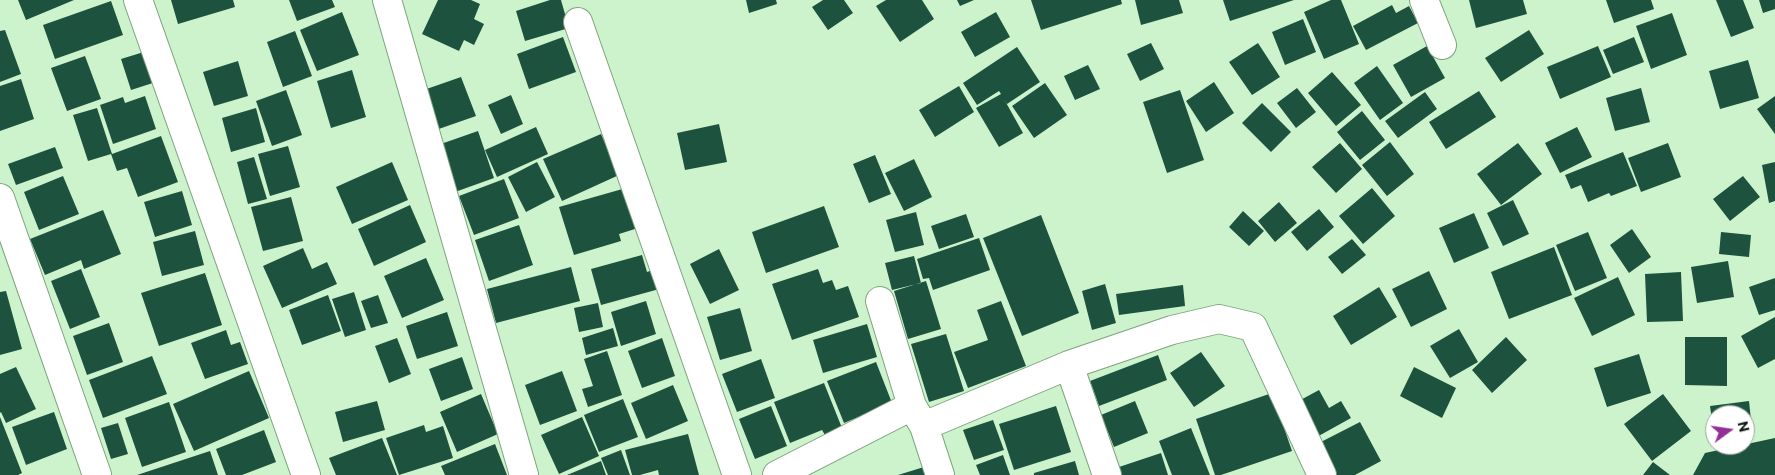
<!DOCTYPE html>
<html>
<head>
<meta charset="utf-8">
<style>
  body { margin:0 }
  #map { position:relative; width:1775px; height:475px; overflow:hidden; background:#ccf3cc; font-family:Commissioner,sans-serif }
  canvas { display:block }
  .north { position:absolute; left:1705px; top:405px; width:50px; height:50px; box-sizing:border-box; background:#fff; border:1px solid #9fa59f; border-radius:50%; rotate:76deg; font-size:14px; font-weight:700; line-height:20px; text-align:center; color:#0f1d10 }
  .north::after { content:''; display:block; margin:auto; width:18px; height:22px; background:#913098; clip-path:polygon(50% 0,100% 100%,50% 72%,0 100%) }
</style>
</head>
<body>
<div id="map">
<canvas width="1775" height="475"></canvas>
<div class="north">N</div>
</div>
<script>
const ctx = document.querySelector('canvas').getContext('2d');
ctx.lineJoin = 'round';
function fill(path, color) {
  ctx.fillStyle = color;
  ctx.fill(path, 'evenodd');
}
function toPath(rows) {
  const path = new Path2D();
  for (const r of rows) {
    path.moveTo(r[0], r[1]);
    for (let i = 2; i < r.length; i += 2) path.lineTo(r[i], r[i + 1]);
  }
  return path;
}
function trace(path, color, width, dash) {
  ctx.strokeStyle = color;
  ctx.lineWidth = width;
  ctx.lineCap = dash ? 'butt' : 'round';
  ctx.setLineDash(dash || []);
  ctx.stroke(path);
}
const building = toPath([
  [18,0,74,0,26,20],
  [171,0,233,0,235,7,178,24],
  [289,0,332,0,335,7,297,21],
  [438,0,471,0,480,4,474,19,484,24,474,45,464,40,459,51,422,34],
  [550,0,561,0,569,28,525,41,516,11],
  [746,0,776,0,777,4,749,13],
  [823,0,844,0,853,13,828,30,812,7],
  [886,0,922,0,934,19,900,42,876,6],
  [957,0,974,0,960,6],
  [1031,0,1121,0,1122,4,1041,30],
  [1135,0,1179,0,1183,13,1141,25],
  [1223,0,1294,0,1230,21],
  [1331,0,1341,0,1359,44,1324,59,1304,12],
  [1469,0,1523,0,1527,14,1476,28],
  [1606,0,1651,0,1654,9,1614,23],
  [1716,0,1743,0,1754,28,1731,37],
  [1759,0,1775,0,1775,9,1763,13],
  [111,1,123,35,55,59,43,25],
  [1392,5,1396,13,1409,6,1418,23,1366,50,1353,26],
  [342,12,359,55,317,71,300,30],
  [996,12,1010,37,975,57,961,32],
  [1672,13,1687,55,1651,69,1636,26],
  [1303,19,1316,52,1285,65,1272,32],
  [5,30,21,74,0,82,0,31],
  [1529,30,1544,54,1501,82,1485,58],
  [295,31,312,76,283,87,267,42],
  [563,37,576,72,529,89,517,54],
  [1634,37,1644,62,1613,74,1603,50],
  [1151,43,1164,69,1140,81,1127,54],
  [1258,43,1280,77,1252,95,1229,62],
  [1427,46,1445,78,1411,97,1393,65],
  [1598,46,1611,77,1560,99,1547,67],
  [1017,47,1040,82,1007,104,1004,99,1023,133,999,147,976,108,1001,94,999,91,977,105,963,83],
  [147,51,156,82,131,90,121,59],
  [85,56,101,99,67,111,51,68],
  [1748,60,1759,98,1720,109,1709,71],
  [238,61,248,96,214,106,203,72],
  [1088,65,1100,89,1075,100,1064,76],
  [1377,66,1403,103,1380,120,1354,83],
  [352,70,366,117,331,128,317,81],
  [1332,72,1361,105,1336,126,1308,93],
  [461,77,476,116,433,131,418,92],
  [21,79,34,119,0,131,0,86],
  [1214,82,1234,113,1206,132,1186,101],
  [1045,83,1067,115,1034,138,1012,106],
  [959,86,974,112,935,137,919,110],
  [1297,88,1316,112,1296,128,1277,103],
  [1641,88,1650,122,1615,131,1606,98],
  [286,90,302,135,272,146,256,101],
  [1180,90,1204,160,1167,173,1143,102],
  [1479,91,1496,117,1446,149,1429,122],
  [1425,92,1437,109,1398,138,1385,121],
  [511,95,523,124,501,134,488,105],
  [145,96,156,129,113,144,100,105,123,97,125,103],
  [1775,96,1775,134,1757,109],
  [1262,103,1291,132,1271,152,1242,123],
  [97,108,112,154,161,136,178,182,138,197,127,168,117,171,111,154,88,161,73,115],
  [256,108,265,142,231,152,222,118],
  [1362,111,1385,140,1360,160,1337,132],
  [719,124,727,162,685,170,677,133],
  [536,127,548,154,497,177,485,150],
  [1577,127,1592,157,1560,173,1545,143],
  [478,131,494,178,455,192,438,145],
  [601,134,619,175,562,201,543,159],
  [1390,142,1414,174,1387,196,1362,165],
  [1340,143,1362,169,1336,193,1312,167],
  [1518,143,1542,174,1501,205,1477,174],
  [1668,143,1681,177,1641,192,1628,158],
  [288,146,300,187,270,196,258,154],
  [55,147,63,168,16,185,8,164],
  [1623,152,1637,186,1611,196,1609,193,1588,202,1581,185,1571,189,1565,175],
  [875,155,891,194,869,203,853,164],
  [254,157,267,199,248,204,237,162],
  [914,159,932,197,904,211,885,173],
  [392,162,408,200,352,224,336,187],
  [537,162,555,197,526,212,508,177],
  [1775,162,1775,201,1769,203,1762,165],
  [63,176,79,214,39,230,24,192],
  [1743,176,1760,197,1730,221,1713,199],
  [504,179,519,218,474,235,459,196],
  [626,188,638,228,619,234,621,241,574,255,559,207],
  [1372,188,1395,216,1363,244,1339,216],
  [182,191,192,225,155,237,144,202],
  [291,197,303,241,263,251,251,207],
  [1513,200,1529,234,1503,246,1487,213],
  [1279,202,1297,223,1275,242,1258,221],
  [410,205,426,242,374,266,358,229],
  [824,206,839,247,766,273,752,232],
  [1319,209,1334,227,1307,251,1291,232],
  [103,210,121,254,84,269,81,260,45,275,30,239],
  [1243,211,1264,231,1249,246,1229,227],
  [916,212,924,245,895,252,886,220],
  [1474,213,1489,248,1454,263,1439,228],
  [966,214,974,237,939,249,931,226],
  [1041,215,1079,313,1022,336,983,238],
  [519,225,533,265,489,281,475,240],
  [1632,229,1651,257,1629,273,1610,245],
  [195,231,204,265,162,276,153,242],
  [1588,232,1607,278,1575,291,1556,245],
  [1721,232,1751,235,1749,257,1719,254],
  [979,238,990,270,933,290,929,278,923,279,917,259],
  [1352,239,1366,255,1342,274,1328,257],
  [1554,247,1572,295,1509,319,1491,272],
  [303,248,312,269,327,262,337,284,282,308,263,266],
  [719,249,739,290,710,304,690,264],
  [642,255,647,272,658,268,663,288,601,305,591,269],
  [914,256,921,283,892,290,885,263],
  [426,258,444,300,402,318,384,276],
  [1728,261,1734,297,1697,303,1691,267],
  [571,267,580,301,496,323,487,289],
  [81,269,100,317,70,329,51,281],
  [818,269,823,283,832,280,836,290,848,286,859,317,792,340,772,284],
  [1429,271,1447,309,1411,327,1392,289],
  [1681,272,1683,321,1647,322,1645,274],
  [205,273,222,325,159,346,141,293],
  [1618,277,1635,315,1592,336,1574,298],
  [1775,278,1775,310,1759,315,1749,287],
  [926,281,941,329,908,339,894,291],
  [1105,284,1116,323,1092,330,1082,291],
  [1183,285,1185,306,1119,315,1116,294],
  [1379,287,1397,317,1351,345,1333,316],
  [6,291,22,349,0,355,0,292],
  [354,292,366,330,345,337,332,299],
  [328,295,341,331,302,345,289,310],
  [378,295,388,323,371,328,361,301],
  [646,301,656,334,621,346,611,312],
  [1001,301,1026,366,968,388,954,352,988,340,977,310],
  [598,303,603,327,579,332,574,308],
  [740,308,752,351,720,360,707,317],
  [447,312,458,346,417,359,406,326],
  [1775,317,1775,359,1758,368,1741,336],
  [109,323,123,362,87,375,73,336],
  [867,324,877,357,823,373,813,340],
  [613,328,618,346,586,355,582,338],
  [1459,329,1478,362,1450,378,1430,346],
  [226,330,231,345,240,342,248,364,205,379,191,343],
  [946,334,964,391,929,402,911,344],
  [1506,337,1527,360,1492,393,1472,370],
  [1685,337,1727,337,1727,386,1685,385],
  [397,338,411,374,389,383,375,346],
  [662,338,675,376,642,388,628,351],
  [607,351,622,395,588,407,582,389,593,386,584,359],
  [1201,352,1225,386,1194,407,1170,373],
  [1639,354,1651,393,1607,407,1594,368],
  [1158,355,1167,380,1099,406,1090,381],
  [152,356,167,394,103,418,89,380],
  [462,357,473,389,441,401,429,369],
  [761,359,775,398,737,412,722,374],
  [876,362,892,403,844,423,827,381],
  [16,367,36,409,6,423,1,412,0,413,0,374],
  [1414,367,1456,388,1442,418,1400,396],
  [249,371,269,418,194,451,173,404],
  [562,371,577,411,540,425,525,385],
  [824,383,842,428,825,435,822,430,790,443,774,402],
  [673,385,688,421,646,439,631,403],
  [1319,390,1329,408,1341,401,1351,418,1315,438,1295,403],
  [1272,393,1292,451,1221,475,1215,475,1196,419],
  [481,394,498,434,457,452,440,412],
  [1663,394,1691,431,1652,461,1624,424],
  [623,399,638,437,599,452,584,415],
  [377,401,385,430,343,442,335,412],
  [1135,401,1148,433,1114,447,1101,415],
  [1749,401,1753,439,1745,440,1745,415,1715,415,1714,435,1710,406],
  [169,402,186,452,142,467,125,418],
  [771,406,787,446,755,459,739,419],
  [1056,406,1071,452,1014,470,999,424],
  [54,412,67,449,26,465,12,427],
  [0,417,22,473,18,475,0,475],
  [582,417,599,456,559,474,541,435],
  [993,420,1004,450,974,460,963,430],
  [1360,422,1381,461,1355,475,1333,475,1317,444],
  [118,423,128,454,111,459,101,428],
  [424,425,426,432,443,426,453,458,399,475,386,438],
  [1191,428,1210,475,1172,475,1159,441],
  [264,430,276,462,242,475,226,475,216,449],
  [688,434,699,475,659,475,658,470,640,475,632,475,625,450],
  [382,438,397,475,336,475,329,458],
  [1775,438,1775,475,1693,475,1705,453],
  [495,444,507,475,445,475,441,466],
  [621,450,630,475,608,475,601,458],
  [210,451,218,475,137,475],
  [1161,453,1168,475,1122,475,1119,467],
  [1003,455,1010,475,980,475,976,465],
  [601,461,606,475,567,475],
  [1075,461,1079,475,1034,475,1034,473],
  [1653,462,1670,475,1643,475],
  [924,467,926,475,898,475]
]);
const minor = toPath([
  [138,0,306,475],
  [387,0,524,475],
  [1424,0,1442,45],
  [578,22,737,475],
  [0,198,97,475],
  [880,301,912,406,924,426,940,475],
  [1069,365,1107,475],
  [924,426,1069,365,1172,330,1219,319,1253,327,1322,475],
  [777,475,912,406]
]);
fill(building, '#1d523e');
trace(minor, '#7fa37f', 30);
trace(minor, '#fff', 28);
</script>
</body>
</html>
